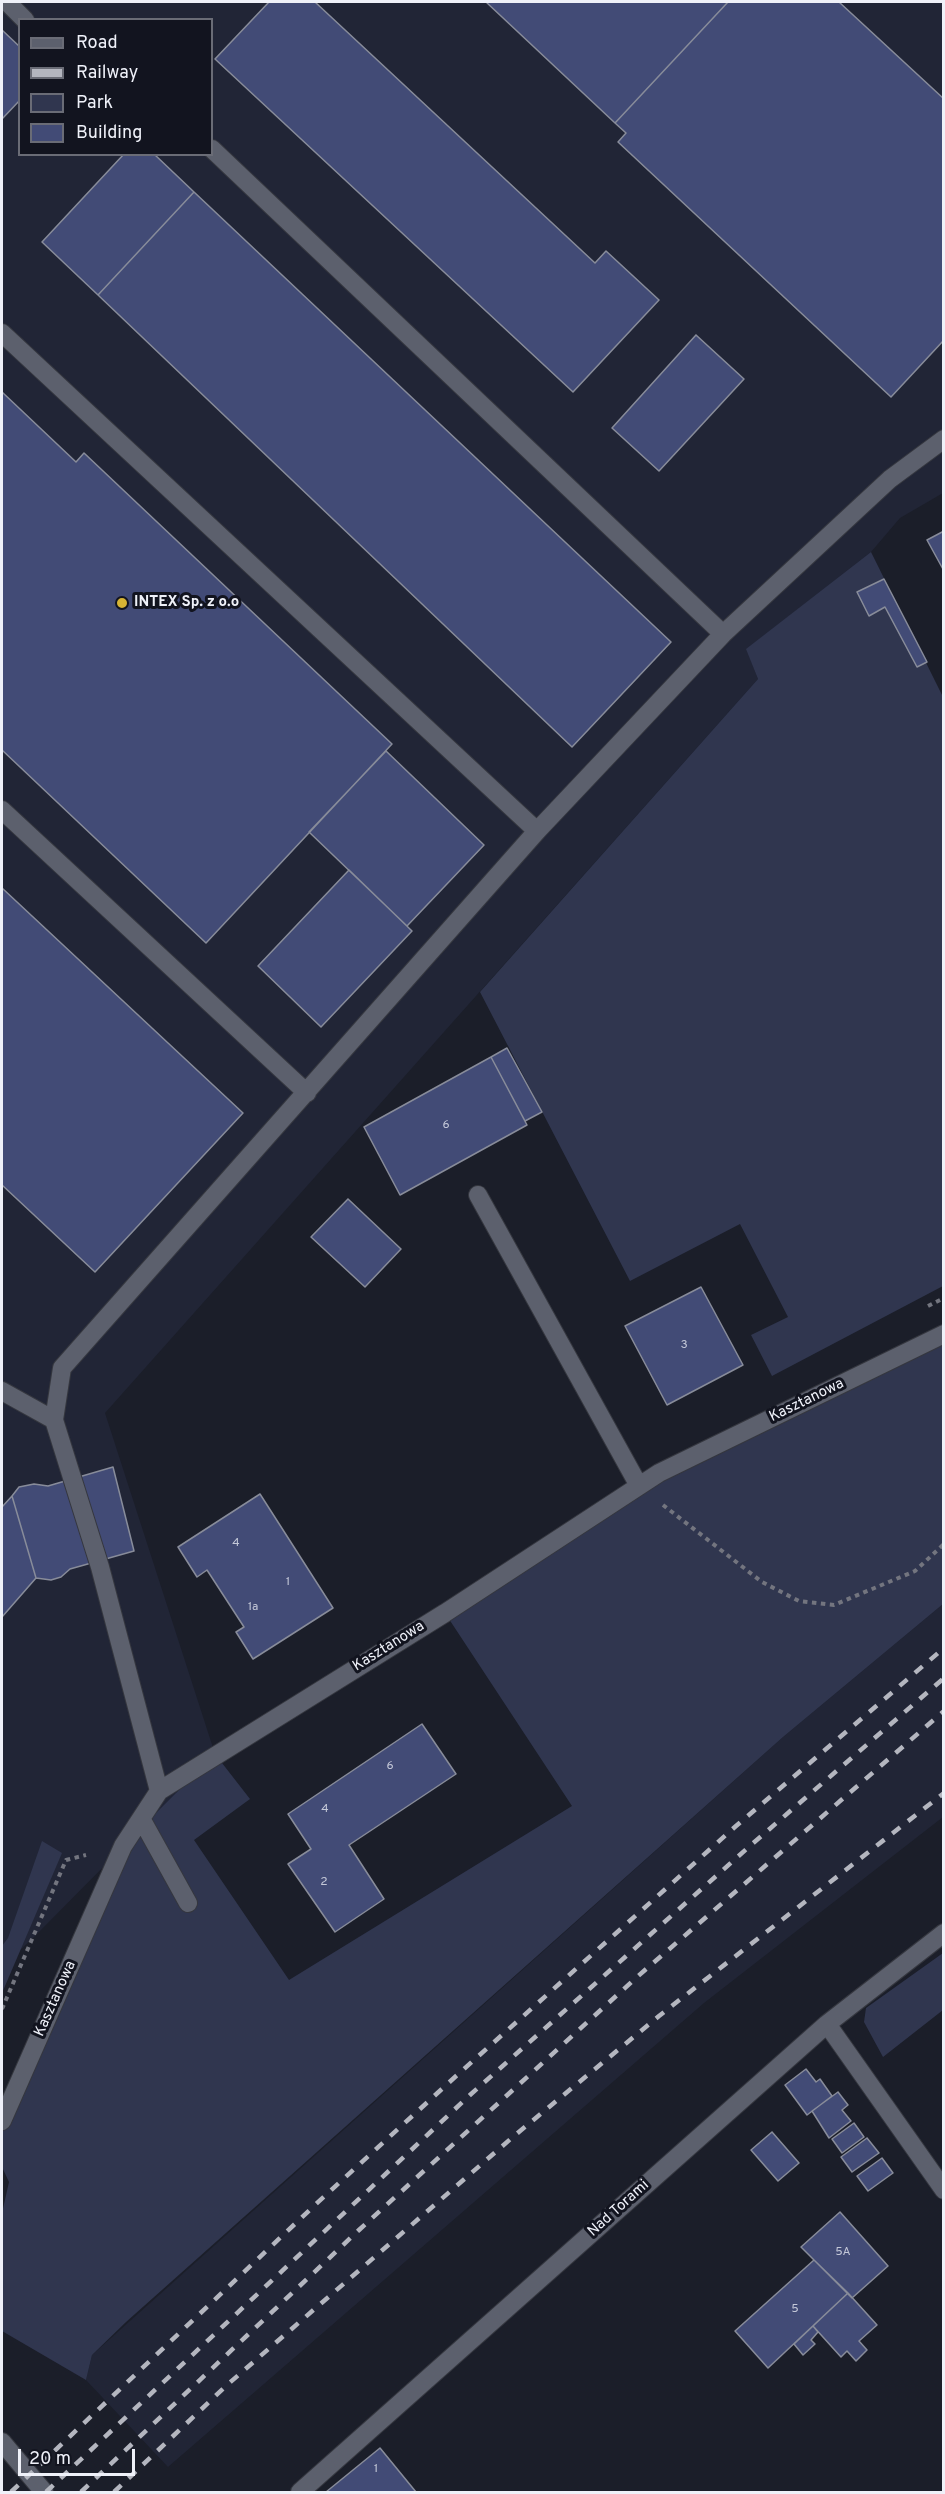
<!DOCTYPE html>
<html>
<head>
<meta charset="utf-8">
<style>
  body { margin:0 }
  #map { position:relative; width:945px; height:2494px; overflow:hidden; background:#1b1e29; font-family:Overpass,sans-serif }
  canvas { display:block }
  .frame { position:absolute; inset:0; border:3px solid #eff1f9; pointer-events:none }
  .legend { position:absolute; left:18px; top:18px; width:195px; height:138px; box-sizing:border-box; background:#12141f; border:2px solid #6a6c76; margin:0; padding:8px 10px; list-style:none; font-size:18px; color:#eff1f9 }
  .legend li { display:flex; align-items:center; gap:12px; height:30px }
  .legend b { width:30px; border:2px solid #6a6c76 }
  .scale { position:absolute; left:18px; top:2449px; width:117px; height:27px; box-sizing:border-box; border:3px solid #eff1f9; border-top:0; padding-left:8px; font-size:18px; line-height:21px; white-space:nowrap; color:#eff1f9; -webkit-text-stroke:4px #12141f; paint-order:stroke }
</style>
</head>
<body>
<div id="map">
<canvas width="945" height="2494"></canvas>
<div class="frame"></div>
<ul class="legend">
<li><b style="height:8px;background:#5c606d"></b>Road</li>
<li><b style="height:8px;background:#b4b6bf"></b>Railway</li>
<li><b style="height:16px;background:#30364f"></b>Park</li>
<li><b style="height:16px;background:#424b76"></b>Building</li>
</ul>
<div class="scale">20 m</div>
</div>
<script>
const ctx = document.querySelector('canvas').getContext('2d');
ctx.lineJoin = 'round';
function fill(path, color) {
  ctx.fillStyle = color;
  ctx.fill(path, 'evenodd');
}
function toPath(rows) {
  const path = new Path2D();
  for (const r of rows) {
    path.moveTo(r[0], r[1]);
    for (let i = 2; i < r.length; i += 2) path.lineTo(r[i], r[i + 1]);
  }
  return path;
}
function trace(path, color, width, dash) {
  ctx.strokeStyle = color;
  ctx.lineWidth = width;
  ctx.lineCap = dash ? 'butt' : 'round';
  ctx.setLineDash(dash || []);
  ctx.stroke(path);
}
function drawText(font, color, halo, rows, align = 'center') {
  ctx.font = font + ' Overpass,sans-serif';
  ctx.lineWidth = 6;
  ctx.setLineDash([]);
  ctx.textBaseline = 'middle';
  ctx.strokeStyle = halo;
  ctx.fillStyle = color;
  for (const [text, x, y, turn = 0] of rows) {
    ctx.save();
    ctx.translate(x, y);
    ctx.rotate((+turn || 0) * Math.PI / 180);
    ctx.textAlign = isNaN(turn) ? turn : align;
    if (halo) ctx.strokeText(text, 0, 0);
    ctx.fillText(text, 0, 0);
    ctx.restore();
  }
}
const built = toPath([
  [2,2,943,2,943,493,900,518,871,552,747,649,758,679,105,1413,215,1754,34,1937,2,1967],
  [20,20,212,20,212,154,20,154],
  [943,1604,943,1817,704,2003,168,2467,86,2380,92,2355,783,1737]
]);
const green = toPath([
  [871,552,943,697,943,1286,772,1376,751,1335,788,1317,740,1224,630,1281,480,992,758,679,746,649],
  [943,1334,943,1604,783,1737,126,2322,92,2355,86,2380,2,2331,2,2213,9,2182,2,2167,2,2121,123,1846,215,1754,250,1799,194,1840,289,1980,572,1806,445,1613,659,1473],
  [42,1841,62,1853,2,1993,2,1946,8,1938],
  [943,1953,943,2010,883,2057,864,2022,866,2008]
]);
const building = toPath([
  [269,2,315,2,595,263,606,251,659,300,573,392,215,59,269,2],
  [486,2,728,2,615,123,486,2],
  [728,2,839,2,944,99,944,340,891,397,618,142,626,133,615,123,728,2],
  [2,30,20,47,20,100,2,119,2,30],
  [124,154,154,154,194,192,98,295,42,242,124,154],
  [194,192,671,642,572,747,98,295,194,192],
  [696,335,744,379,659,471,612,428,696,335],
  [2,392,76,462,84,453,392,744,206,943,2,750,2,392],
  [944,531,944,571,927,540,944,531],
  [884,579,927,662,917,667,885,607,869,616,857,592,884,579],
  [386,751,484,845,407,926,309,832,386,751],
  [349,870,412,931,321,1027,258,966,349,870],
  [2,888,243,1113,95,1272,2,1185,2,888],
  [507,1048,542,1112,525,1121,491,1057,507,1048],
  [491,1057,527,1125,400,1195,364,1127,491,1057],
  [348,1199,401,1249,365,1287,311,1237,348,1199],
  [701,1287,743,1365,667,1405,625,1326,701,1287],
  [113,1467,134,1551,70,1569,61,1577,51,1580,36,1578,12,1496,19,1487,34,1484,48,1486,113,1467],
  [260,1494,333,1608,253,1659,236,1632,244,1627,207,1570,197,1577,178,1547,260,1494],
  [12,1496,36,1578,2,1617,2,1507,12,1496],
  [422,1724,456,1774,349,1845,384,1899,335,1932,288,1864,311,1849,288,1814,422,1724],
  [806,2069,816,2082,820,2079,832,2096,807,2115,785,2085,806,2069],
  [838,2092,848,2105,842,2110,851,2121,829,2138,812,2111,838,2092],
  [854,2123,864,2137,842,2153,832,2139,854,2123],
  [772,2132,799,2163,778,2181,751,2150,772,2132],
  [867,2138,879,2153,852,2172,841,2157,867,2138],
  [882,2158,893,2173,868,2191,857,2176,882,2158],
  [840,2212,888,2266,852,2298,801,2247,840,2212],
  [814,2260,848,2293,768,2368,735,2331,814,2260],
  [848,2293,877,2325,859,2341,867,2350,856,2361,847,2351,841,2357,813,2326,848,2293],
  [813,2326,818,2332,811,2340,815,2344,803,2355,794,2344,813,2326],
  [380,2448,416,2492,326,2492,380,2448]
]);
const path = toPath([
  [928,1306,944,1298],
  [663,1505,762,1582,799,1601,834,1605,915,1571,944,1544],
  [2,2009,66,1860,86,1855]
]);
const minor = toPath([
  [7,2,25,20],
  [212,149,723,634],
  [2,333,537,831],
  [2,810,307,1093],
  [478,1195,639,1486],
  [2,1391,54,1420],
  [159,1791,100,1567,54,1420,62,1368,537,831,723,634,890,479,944,439],
  [142,1820,188,1903],
  [827,2024,944,2190],
  [2,2121,123,1846,159,1791,445,1613,659,1473,944,1334],
  [2,2442,44,2492],
  [300,2492,827,2024,944,1933]
]);
const rail = toPath([
  [11,2492,316,2204,455,2077,736,1826,944,1648],
  [46,2492,470,2095,751,1845,944,1678],
  [81,2492,359,2230,637,1977,944,1711],
  [114,2492,227,2385,514,2136,659,2016,944,1793]
]);
const markers = [
  [122,603,6,"#d7b434"]
];
const numberNames = [
  ["6",446,1126],
  ["3",684,1346],
  ["4",236,1544],
  ["1",288,1583],
  ["1a",253,1608],
  ["6",390,1767],
  ["4",325,1810],
  ["2",324,1883],
  ["5A",843,2253],
  ["5",795,2310],
  ["1",376,2470]
];
const poiNames = [
  ["INTEX Sp. z o.o",134,603]
];
const streetNames = [
  ["Kasztanowa",807,1401,-26],
  ["Kasztanowa",389,1647,-32],
  ["Kasztanowa",56,1999,-66],
  ["Nad Torami",619,2209,-42]
];
fill(built, '#212536');
fill(green, '#30364f');
fill(building, '#424b76');
trace(building, '#888c9a', 1.5);
trace(minor, '#35373f', 20);
trace(path, '#73757f', 4, [4.5, 4.5]);
trace(minor, '#5c606d', 18);
trace(rail, '#b4b6bf', 4.5, [10, 10]);
for (const [x, y, r, color] of markers) {
  const dot = new Path2D();
  dot.arc(x, y, r, 0, 2 * Math.PI);
  ctx.fillStyle = color;
  ctx.fill(dot);
  trace(dot, '#12141f', 2);
}
drawText('12px', '#c4c8d8', null, numberNames);
drawText('bold 15px', '#eff1f9', '#12141f', poiNames, 'left');
drawText('15px', '#eff1f9', '#12141f', streetNames);
</script>
</body>
</html>
